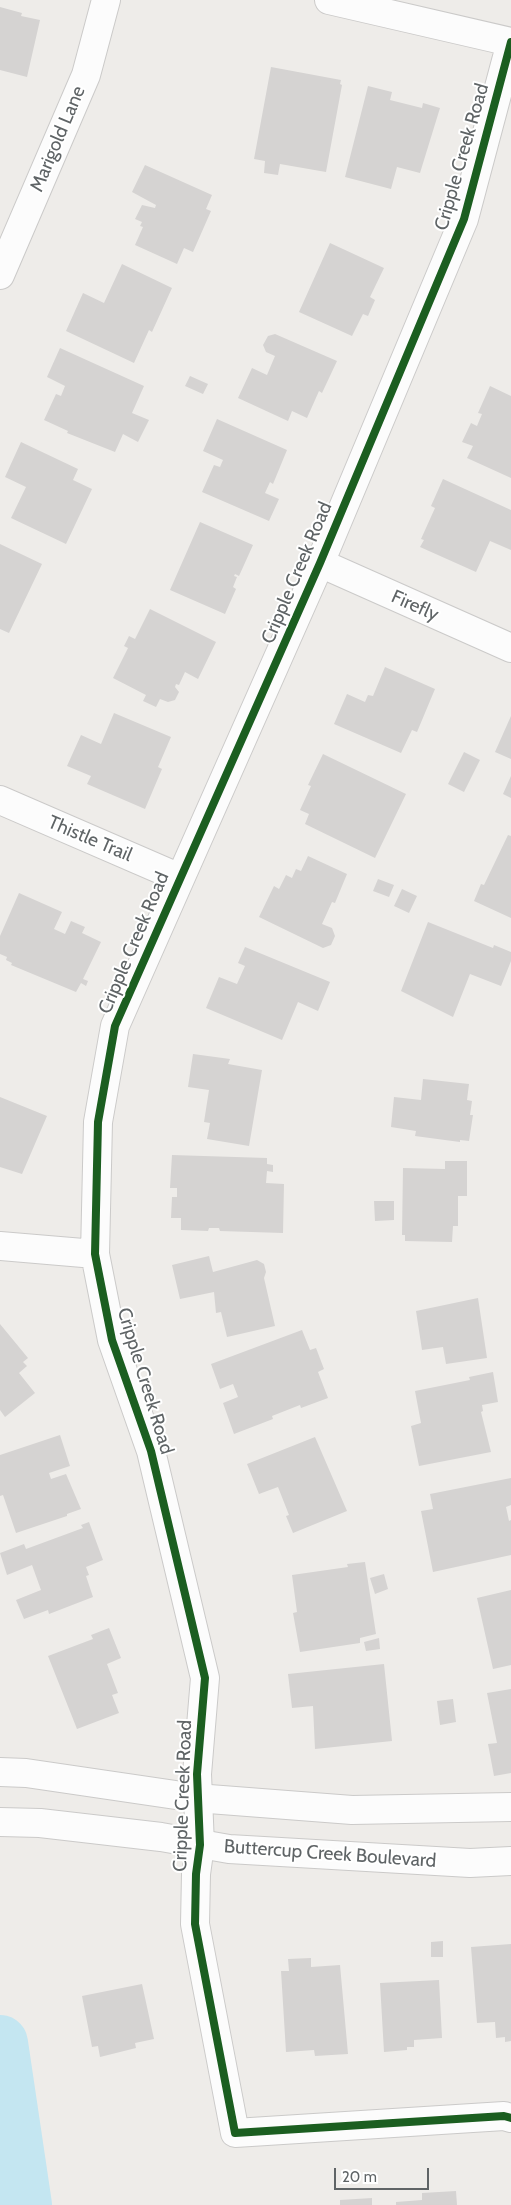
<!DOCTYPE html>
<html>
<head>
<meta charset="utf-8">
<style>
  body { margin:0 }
  #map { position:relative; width:511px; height:2205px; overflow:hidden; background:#eeece9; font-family:Cabin,sans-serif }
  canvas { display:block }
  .scale { position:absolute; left:334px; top:2168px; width:95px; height:22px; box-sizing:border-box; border:2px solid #5f6466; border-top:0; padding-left:6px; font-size:15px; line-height:18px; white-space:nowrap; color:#5f6466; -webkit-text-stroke:4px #fff; paint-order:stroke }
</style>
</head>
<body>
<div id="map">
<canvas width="511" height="2205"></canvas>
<div class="scale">20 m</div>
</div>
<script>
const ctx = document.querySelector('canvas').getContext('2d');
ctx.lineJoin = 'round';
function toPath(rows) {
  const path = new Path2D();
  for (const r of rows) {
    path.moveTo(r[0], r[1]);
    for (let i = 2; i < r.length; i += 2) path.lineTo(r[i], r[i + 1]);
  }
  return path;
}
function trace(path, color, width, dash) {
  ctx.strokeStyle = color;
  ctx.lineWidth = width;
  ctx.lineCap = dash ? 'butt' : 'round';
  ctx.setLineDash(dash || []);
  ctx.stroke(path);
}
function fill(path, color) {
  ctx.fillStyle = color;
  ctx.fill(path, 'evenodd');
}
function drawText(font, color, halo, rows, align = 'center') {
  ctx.font = font + ' Cabin,sans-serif';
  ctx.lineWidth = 4;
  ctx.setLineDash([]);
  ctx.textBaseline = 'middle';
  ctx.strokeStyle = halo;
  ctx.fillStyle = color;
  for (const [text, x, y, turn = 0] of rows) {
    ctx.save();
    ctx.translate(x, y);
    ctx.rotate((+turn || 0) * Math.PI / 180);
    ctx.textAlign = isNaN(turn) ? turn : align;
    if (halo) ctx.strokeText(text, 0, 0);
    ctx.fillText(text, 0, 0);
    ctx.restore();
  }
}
const river = toPath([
  [0,2043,24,2205]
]);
const building = toPath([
  [0,7,22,13,21,16,40,20,27,77,0,70],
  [271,67,341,80,340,84,342,85,326,172,280,164,278,175,264,173,265,161,254,159],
  [368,86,392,92,390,100,422,108,423,103,440,108,420,173,397,167,391,189,345,177],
  [145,165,212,195,206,209,211,211,193,252,184,248,177,264,135,245,143,227,140,226,142,222,135,219,142,205,155,208,156,205,132,192],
  [330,243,384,268,370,297,375,300,368,316,363,314,352,336,299,312],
  [122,264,172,288,152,332,149,330,134,363,66,331,83,293,104,303],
  [275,334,337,361,322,393,319,391,307,418,292,411,288,421,238,398,252,368,267,375,275,356,266,352,263,345,268,336],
  [60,348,144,386,132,413,149,420,138,442,123,434,115,452,67,433,68,431,44,420,56,394,61,396,65,386,47,377],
  [190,376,208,384,203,394,185,386],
  [490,386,511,396,511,478,467,458,473,446,462,442,471,423,477,426,482,414,478,413],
  [217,419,287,450,273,484,270,482,265,493,279,499,269,521,202,492,214,465,220,467,223,460,203,451],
  [21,442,78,469,73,480,92,489,66,544,11,518,26,487,5,477],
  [443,479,511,510,511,550,490,541,476,572,420,547,424,540,421,539,435,508,431,506],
  [200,522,253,545,239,576,235,574,234,576,237,577,233,587,236,589,225,614,170,590],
  [0,544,42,564,9,633,0,629],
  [150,609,216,642,198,679,185,672,179,685,176,684,175,687,179,692,175,700,168,702,160,699,156,707,143,701,146,695,113,678,128,648,124,646,129,636,135,639],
  [385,667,435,689,417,732,412,730,401,753,334,724,347,694,365,702,368,695,373,696],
  [114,713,171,737,158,767,162,769,145,809,87,784,91,776,67,766,81,735,101,744],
  [511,716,511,759,495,752],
  [464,752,480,760,464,792,448,784],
  [323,754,406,794,375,858,305,824,309,814,300,810,311,786,308,785],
  [511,776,511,798,503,794],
  [508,835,511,836,511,918,474,901,481,884,484,885],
  [308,856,347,874,335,903,332,902,322,924,332,928,335,936,331,945,323,948,259,917,274,886,279,889,286,875,292,878,296,869,301,871],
  [378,879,394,885,389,897,373,891],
  [402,889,417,896,409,913,394,906],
  [19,893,62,912,54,929,65,934,71,921,85,927,82,933,101,942,83,979,88,981,86,986,81,983,76,992,11,965,12,963,6,960,7,957,0,954,0,936],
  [428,922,493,948,494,945,511,952,511,961,501,986,470,974,453,1017,401,991],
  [245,947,330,982,318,1011,298,1002,282,1040,206,1008,219,977,237,984,245,966,238,963],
  [193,1054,230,1059,228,1064,262,1070,249,1146,207,1139,210,1123,204,1122,209,1090,188,1087],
  [423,1079,469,1084,467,1100,472,1101,470,1115,473,1115,469,1141,460,1140,460,1142,415,1136,416,1131,391,1127,394,1097,421,1100],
  [0,1097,47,1116,22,1174,0,1167],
  [172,1155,267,1158,267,1164,273,1165,273,1172,267,1171,266,1183,284,1184,283,1233,220,1231,219,1228,209,1228,208,1231,181,1230,181,1218,171,1218,172,1197,177,1197,177,1188,170,1188],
  [445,1161,467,1161,467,1196,458,1196,458,1226,453,1226,452,1242,405,1241,405,1235,402,1235,403,1168,445,1169],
  [374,1201,394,1201,394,1220,375,1221],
  [209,1256,213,1272,257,1260,264,1264,266,1272,264,1278,275,1326,227,1337,221,1312,216,1313,214,1292,180,1299,172,1265],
  [478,1298,487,1358,446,1364,443,1347,422,1350,416,1311],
  [0,1324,28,1358,23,1362,27,1366,19,1373,35,1393,5,1417,0,1410],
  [302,1330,310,1350,316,1348,324,1369,318,1372,328,1398,301,1408,300,1405,272,1416,273,1419,234,1434,223,1403,238,1397,233,1384,220,1389,211,1364],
  [493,1372,498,1402,482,1405,483,1411,481,1412,491,1452,419,1466,411,1426,421,1423,415,1391,470,1380,469,1377],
  [60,1435,70,1466,49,1473,51,1479,66,1474,81,1509,67,1514,67,1516,16,1533,3,1495,0,1496,0,1455],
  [315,1437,347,1511,293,1533,286,1516,289,1515,278,1487,259,1494,247,1464],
  [511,1478,511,1505,506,1507,509,1521,511,1520,511,1555,433,1572,421,1511,433,1509,430,1494],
  [89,1522,103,1560,86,1567,89,1575,86,1576,93,1597,49,1614,48,1610,24,1619,16,1600,41,1590,32,1565,7,1575,0,1553,24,1544,26,1549,83,1528,81,1525],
  [365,1562,376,1634,360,1638,360,1643,300,1652,293,1613,297,1612,292,1575,348,1567,347,1564],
  [384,1574,388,1589,375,1594,370,1578],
  [511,1590,511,1665,493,1669,477,1598],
  [109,1628,121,1658,107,1664,118,1693,112,1695,119,1713,77,1729,48,1656,93,1639,91,1635],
  [379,1638,380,1649,366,1651,364,1642],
  [384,1664,392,1741,315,1749,313,1706,292,1708,288,1674],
  [511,1689,511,1773,494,1776,488,1744,497,1743,487,1693],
  [453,1699,456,1722,440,1725,437,1701],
  [443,1941,443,1957,431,1957,431,1942],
  [511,1944,511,2041,505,2042,505,2037,496,2038,495,2022,477,2023,471,1947],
  [311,1958,311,1967,340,1965,348,2054,315,2056,314,2050,286,2052,281,1971,289,1971,288,1959],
  [439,1980,442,2038,414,2040,414,2047,407,2047,407,2050,384,2052,380,1983],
  [142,1984,154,2039,135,2043,136,2048,100,2057,98,2046,92,2047,82,1996],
  [456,2191,457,2205,396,2205,396,2202,422,2200,422,2193],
  [372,2198,372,2205,340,2205,340,2200]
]);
const minor = toPath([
  [329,0,511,42],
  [511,42,464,219,320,563,115,1026,98,1122,95,1254,112,1340,151,1451,205,1678,197,1774,200,1845,196,1874,195,1924,235,2133,504,2116,511,2118],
  [0,275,86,75,106,0],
  [320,563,511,648],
  [0,800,180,878],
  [0,1246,95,1254]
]);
const tertiary = toPath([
  [0,1772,26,1773,196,1798,352,1810,511,1807],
  [0,1822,40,1823,161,1837,229,1849,470,1863,511,1861]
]);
const cycleway = toPath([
  [511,42,464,219,320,563,115,1026,98,1122,95,1254,112,1340,151,1451,205,1678,197,1774,200,1845,196,1874,195,1924,235,2133,504,2116,511,2118]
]);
const streetNames = [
  ["Marigold Lane",58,139,-67],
  ["Cripple Creek Road",462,157,-74],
  ["Cripple Creek Road",297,573,-67],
  ["Firefly",415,606,24],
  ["Thistle Trail",90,839,23],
  ["Cripple Creek Road",134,943,-67],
  ["Cripple Creek Road",145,1381,73],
  ["Cripple Creek Road",183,1796,-88],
  ["Buttercup Creek Boulevard",330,1854,4]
];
trace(river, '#c4e6f1', 56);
fill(building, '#d5d3d2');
trace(minor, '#cbcac9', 30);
trace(tertiary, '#cbcac9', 30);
trace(minor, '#fcfcfc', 28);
trace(tertiary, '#fcfcfc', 28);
trace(cycleway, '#1b5e20', 8);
drawText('19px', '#5f6466', '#fff', streetNames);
</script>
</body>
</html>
